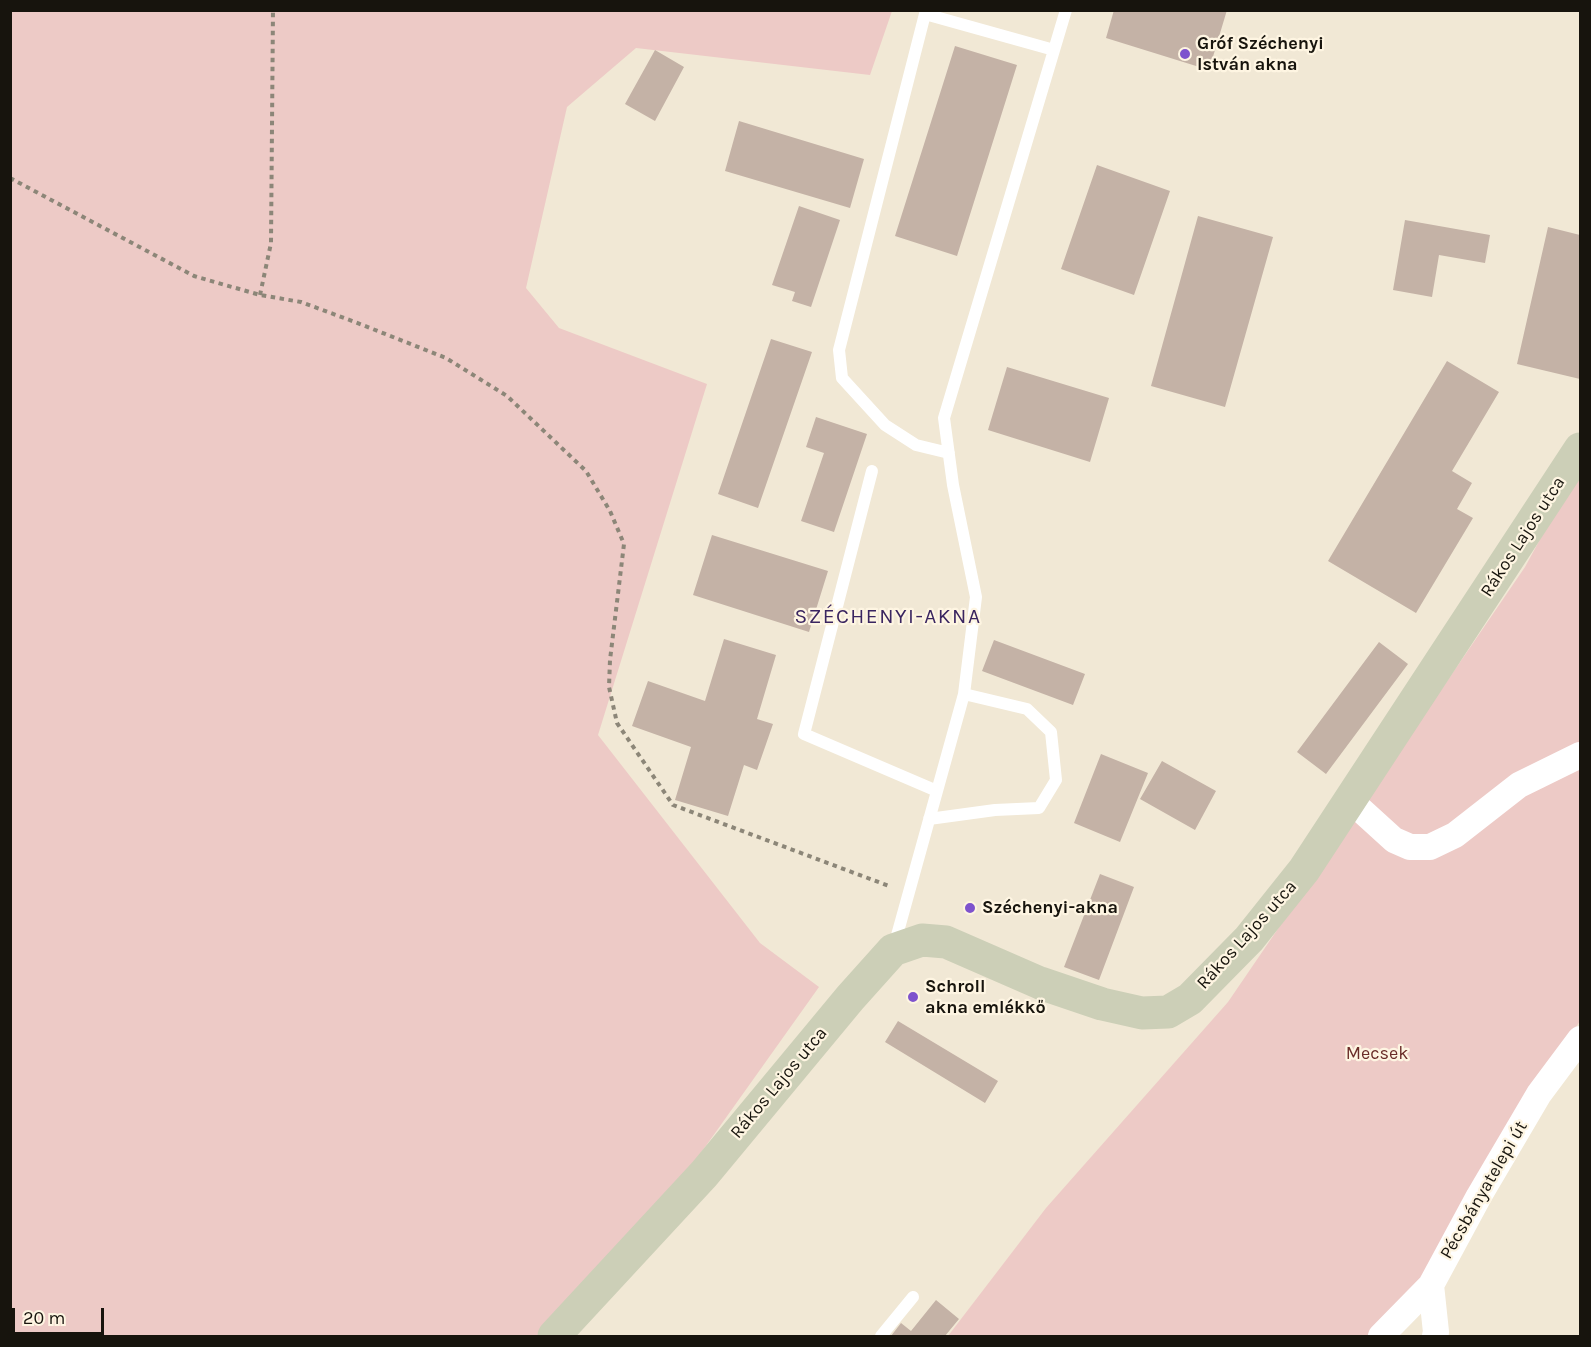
<!DOCTYPE html>
<html>
<head>
<meta charset="utf-8">
<style>
  body { margin:0 }
  #map { position:relative; width:1591px; height:1347px; overflow:hidden; background:#f1e8d5; font-family:Karla,sans-serif }
  canvas { display:block }
  .frame { position:absolute; inset:0; border:12px solid #17140d; pointer-events:none }
  .scale { position:absolute; left:12px; top:1308px; width:92px; height:27px; box-sizing:border-box; border:3px solid #17140d; border-top:0; padding-left:8px; font-size:18px; line-height:21px; white-space:nowrap; color:#17140d; -webkit-text-stroke:4px #fef5e2; paint-order:stroke }
</style>
</head>
<body>
<div id="map">
<canvas width="1591" height="1347"></canvas>
<div class="frame"></div>
<div class="scale">20 m</div>
</div>
<script>
const ctx = document.querySelector('canvas').getContext('2d');
ctx.lineJoin = 'round';
function fill(path, color) {
  ctx.fillStyle = color;
  ctx.fill(path, 'evenodd');
}
function toPath(rows) {
  const path = new Path2D();
  for (const r of rows) {
    path.moveTo(r[0], r[1]);
    for (let i = 2; i < r.length; i += 2) path.lineTo(r[i], r[i + 1]);
  }
  return path;
}
function trace(path, color, width, dash) {
  ctx.strokeStyle = color;
  ctx.lineWidth = width;
  ctx.lineCap = dash ? 'butt' : 'round';
  ctx.setLineDash(dash || []);
  ctx.stroke(path);
}
function drawText(font, color, halo, rows, align = 'center') {
  ctx.font = font + ' Karla,sans-serif';
  ctx.lineWidth = 4.5;
  ctx.setLineDash([]);
  ctx.textBaseline = 'middle';
  ctx.strokeStyle = halo;
  ctx.fillStyle = color;
  for (const [text, x, y, turn = 0] of rows) {
    ctx.save();
    ctx.translate(x, y);
    ctx.rotate((+turn || 0) * Math.PI / 180);
    ctx.textAlign = isNaN(turn) ? turn : align;
    if (halo) ctx.strokeText(text, 0, 0);
    ctx.fillText(text, 0, 0);
    ctx.restore();
  }
}
const green = toPath([
  [10,11,892,11,870,75,636,48,567,107,526,288,559,328,707,384,598,735,760,943,819,987,594,1303,551,1336,11,1336],
  [1580,466,1580,1021,1463,1200,1400,1336,948,1336,1046,1208,1228,1002,1525,567]
]);
const building = toPath([
  [1114,10,1227,10,1209,70,1106,38],
  [955,46,1017,65,957,256,895,236],
  [655,50,684,67,655,121,625,104],
  [739,121,864,159,850,208,725,171],
  [1097,165,1170,191,1134,295,1061,269],
  [799,206,840,220,811,307,792,301,795,292,772,285],
  [1198,216,1273,237,1225,407,1151,386],
  [1405,220,1490,235,1485,263,1439,255,1432,297,1393,290],
  [1548,227,1580,235,1580,379,1517,364],
  [771,339,812,352,758,508,718,494],
  [1447,361,1499,392,1452,471,1472,483,1457,509,1473,518,1416,613,1328,561],
  [1007,367,1109,398,1090,462,988,430],
  [816,417,867,434,834,532,801,521,824,453,806,447],
  [712,535,828,571,809,632,693,595],
  [724,639,776,655,757,719,773,724,757,770,744,765,728,816,675,800,691,747,632,726,648,681,705,701],
  [994,640,1085,674,1073,705,982,671],
  [1379,642,1408,664,1326,774,1297,752],
  [1101,754,1148,773,1120,842,1074,823],
  [1162,761,1216,791,1195,830,1140,799],
  [1100,874,1134,887,1099,980,1064,967],
  [898,1021,998,1081,985,1103,885,1042],
  [936,1300,959,1319,945,1336,891,1336,901,1323,911,1331]
]);
const path = toPath([
  [10,178,194,276,260,295,301,302,355,322,446,358,507,396,586,471,610,511,624,544,610,660,609,687,617,723,673,805,889,886],
  [260,295,271,243,273,10]
]);
const lane = toPath([
  [949,453,916,445,885,425,842,378,839,350,925,14,1054,50],
  [872,471,804,734,937,791],
  [964,694,976,597,953,485,944,418,1066,10],
  [894,946,964,694,1027,709,1051,732,1056,780,1039,808,995,810,929,819],
  [881,1336,913,1297]
]);
const street = toPath([
  [1350,800,1394,840,1410,847,1430,847,1455,835,1519,785,1580,755],
  [1431,1285,1436,1332,1435,1336],
  [1381,1336,1431,1285,1479,1196,1539,1094,1580,1039]
]);
const secondary = toPath([
  [554,1336,704,1174,850,998,893,950,922,940,946,942,1040,983,1102,1004,1142,1013,1168,1012,1190,999,1249,939,1304,870,1580,449]
]);
const markers = [
  [1185,54,6,"#7e53cd"],
  [970,908,6,"#7e53cd"],
  [913,997,6,"#7e53cd"]
];
const poiNames = [
  ["Gróf Széchenyi",1197,44],
  ["István akna",1197,65],
  ["Széchenyi-akna",982,908],
  ["Schroll",925,987],
  ["akna emlékkő",925,1008]
];
const streetNames = [
  ["Rákos Lajos utca",1523,537,-57],
  ["Rákos Lajos utca",1247,935,-48],
  ["Rákos Lajos utca",779,1083,-50],
  ["Pécsbányatelepi út",1484,1190,-60]
];
const parkNames = [
  ["Mecsek",1377,1054]
];
const quarterNames = [
  ["SZÉCHENYI-AKNA",888,617]
];
fill(green, '#edcac6');
fill(building, '#c4b2a6');
trace(path, '#8c8678', 4, [4.5, 4.5]);
trace(lane, '#fff', 12);
trace(street, '#fff', 26);
trace(secondary, '#cccfb7', 33);
for (const [x, y, r, color] of markers) {
  const dot = new Path2D();
  dot.arc(x, y, r, 0, 2 * Math.PI);
  ctx.fillStyle = color;
  ctx.fill(dot);
  trace(dot, '#fef5e2', 2);
}
drawText('bold 18px', '#17140d', '#fef5e2', poiNames, 'left');
drawText('18px', '#17140d', '#fef5e2', streetNames);
drawText('18px', '#6b2d29', '#fef5e2', parkNames);
ctx.letterSpacing = '1.5px';
drawText('21px', '#3a2560', '#fef5e2', quarterNames);
ctx.letterSpacing = '0px';
</script>
</body>
</html>
